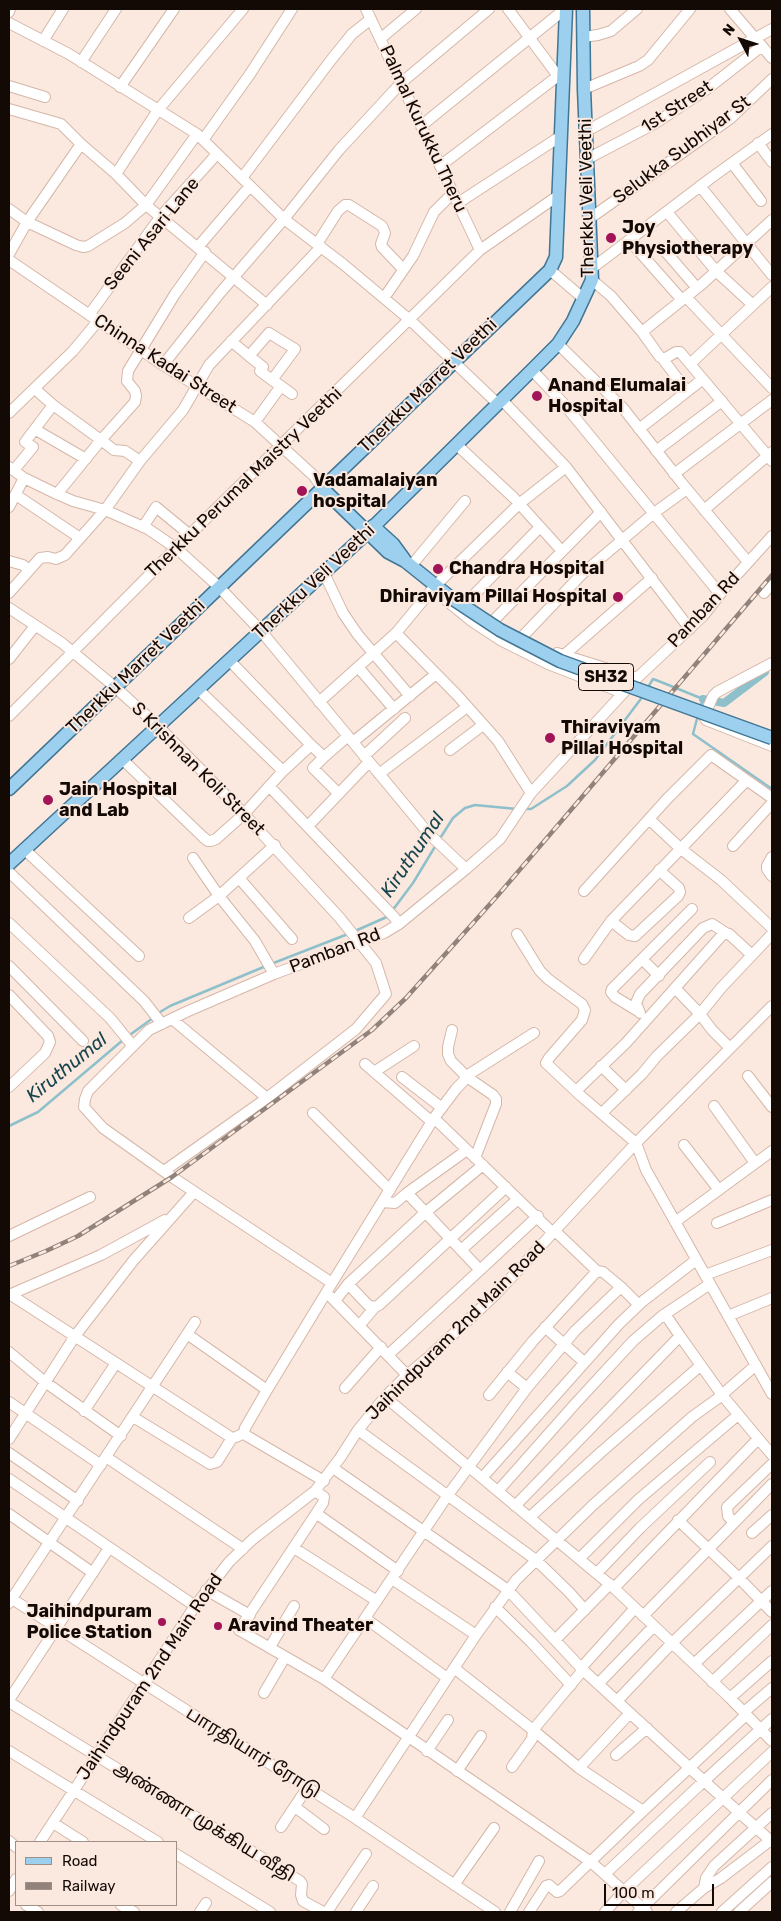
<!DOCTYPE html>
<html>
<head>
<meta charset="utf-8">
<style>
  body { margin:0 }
  #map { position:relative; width:781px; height:1921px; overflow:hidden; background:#fbe8de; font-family:Rubik,sans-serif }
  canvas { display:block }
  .frame { position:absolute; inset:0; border:10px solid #130905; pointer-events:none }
  .legend { position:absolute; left:15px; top:1841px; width:162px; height:65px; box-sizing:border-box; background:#fbe8de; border:1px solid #9e8f87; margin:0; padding:6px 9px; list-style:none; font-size:15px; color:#130905 }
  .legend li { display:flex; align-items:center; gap:10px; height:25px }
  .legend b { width:25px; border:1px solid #9e8f87 }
  .north { position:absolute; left:716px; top:15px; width:50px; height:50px; -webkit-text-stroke:4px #fbe8de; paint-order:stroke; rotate:310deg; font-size:14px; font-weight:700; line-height:20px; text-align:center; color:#130905 }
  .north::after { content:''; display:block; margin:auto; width:18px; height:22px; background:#130905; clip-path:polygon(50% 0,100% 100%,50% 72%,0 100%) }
  .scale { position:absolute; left:604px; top:1884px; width:110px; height:22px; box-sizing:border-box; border:2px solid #130905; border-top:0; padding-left:6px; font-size:15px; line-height:18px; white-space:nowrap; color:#130905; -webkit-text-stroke:4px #fbe8de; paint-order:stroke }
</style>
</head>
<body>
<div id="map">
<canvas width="781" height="1921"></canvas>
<div class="frame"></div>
<ul class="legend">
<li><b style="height:6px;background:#9cd0ee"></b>Road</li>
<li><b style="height:6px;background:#91827b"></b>Railway</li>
</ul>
<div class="north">N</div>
<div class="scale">100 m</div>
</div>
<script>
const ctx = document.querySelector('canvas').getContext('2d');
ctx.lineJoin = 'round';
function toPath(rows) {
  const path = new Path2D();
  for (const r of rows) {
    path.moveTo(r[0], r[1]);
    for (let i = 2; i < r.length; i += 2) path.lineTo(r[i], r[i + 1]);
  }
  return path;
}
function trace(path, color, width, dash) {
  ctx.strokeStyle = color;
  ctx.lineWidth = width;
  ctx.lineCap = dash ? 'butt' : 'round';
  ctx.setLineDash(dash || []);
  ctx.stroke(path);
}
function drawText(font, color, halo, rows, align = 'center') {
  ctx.font = font + ' Rubik,"Noto Sans Tamil",sans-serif';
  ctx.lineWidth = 4;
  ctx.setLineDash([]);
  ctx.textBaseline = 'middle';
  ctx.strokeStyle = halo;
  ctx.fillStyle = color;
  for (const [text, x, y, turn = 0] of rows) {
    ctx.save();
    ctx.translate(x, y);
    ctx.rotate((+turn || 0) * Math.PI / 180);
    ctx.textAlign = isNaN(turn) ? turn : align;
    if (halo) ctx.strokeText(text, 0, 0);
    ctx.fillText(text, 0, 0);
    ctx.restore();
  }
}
const stream = toPath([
  [647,689,653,679,661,682,703,699,700,708],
  [698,715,693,734,772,789],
  [525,809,531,809,567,786,595,760,643,696],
  [439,840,453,818,465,808,475,805,517,809],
  [392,911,413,883,436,845],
  [355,931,389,916],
  [271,964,348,934],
  [157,1014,170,1006,266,966],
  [127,1037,153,1018],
  [9,1126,38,1112,123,1040]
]);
const canal = toPath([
  [703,699,724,703,765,672]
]);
const minor = toPath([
  [366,9,480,250],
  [508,9,558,76,563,76],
  [730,9,772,58],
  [9,12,10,9],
  [9,23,69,54,197,134,284,219,343,264,410,320,498,404],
  [583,37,598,35,611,31,637,9],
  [380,39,416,9],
  [43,41,63,9],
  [81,62,116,9],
  [9,86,45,97],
  [120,87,174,9],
  [584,89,639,66,648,60,690,9],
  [9,109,61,124,81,144],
  [421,126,565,9],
  [585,132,772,29],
  [197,134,146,205,125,223,88,246,83,247,76,245,27,222,81,144,116,174,146,205,267,305],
  [203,140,250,74,292,9],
  [758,143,772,162],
  [587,159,654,124,707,89,762,46],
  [732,163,761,201],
  [440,166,558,76],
  [116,174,158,110,243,9],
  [242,178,331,60,352,34,371,19],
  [700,186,772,275],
  [458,203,561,136],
  [9,209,27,222,9,254],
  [667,212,716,271,753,305],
  [589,219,731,118,772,79],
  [629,240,682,300],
  [317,244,338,211,345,205,349,205,382,226,385,233,381,244,382,247,403,269],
  [198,247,250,186],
  [665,251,697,288],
  [9,260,163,365,255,422,314,476,322,488],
  [591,269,711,178,772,134],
  [550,270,584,299],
  [592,280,611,296,642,332,660,357,664,359,676,352,680,352,772,461],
  [686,297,772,388],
  [384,298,413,256,434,212,453,193],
  [89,315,161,216,217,154],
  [642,332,702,284,772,220],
  [231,341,249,356],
  [558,344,623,408,681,482,748,562],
  [662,358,687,391],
  [690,364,772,287],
  [163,365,220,293,284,219,339,150,401,83,489,9],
  [532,370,563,403,720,594],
  [272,380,260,371,263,367,249,356,269,333,295,349,272,380,281,386],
  [35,389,53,405,101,440,57,494],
  [502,400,566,467,690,629],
  [9,413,73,351,98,321],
  [255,422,281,386,292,394],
  [639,429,703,379],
  [36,430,86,459],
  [457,445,514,498,561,550],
  [656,451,722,401],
  [140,461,125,451,114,450,101,440,135,402,136,396,135,391,127,381,128,371,175,294,205,252],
  [9,467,24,478,57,494,73,501,105,510,148,529,176,548,219,587,261,631,429,834,466,869],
  [14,470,33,447,25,442,53,405],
  [674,474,772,400],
  [16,495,80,538],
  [9,507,24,478],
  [704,510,772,452],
  [143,527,156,507,190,535],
  [9,561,23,565,29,570],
  [411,566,465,501],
  [324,573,343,613,358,635,410,696],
  [9,593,40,558,48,557,56,559,65,555,105,510,140,461,183,410,209,365,321,247],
  [764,593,772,583],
  [447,601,473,622,502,641,548,664,623,693],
  [467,602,540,527],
  [9,608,62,643,115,687,158,726,244,814,339,917,376,963,386,994,356,1029,267,1098,164,1171],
  [494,620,601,512],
  [396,633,435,586,519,504,566,467],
  [523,636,582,574,654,513,687,489],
  [557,653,637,678],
  [563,656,652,578],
  [9,659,35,626],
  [229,660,311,745],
  [772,663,717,692,713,696,704,717,706,720,772,746],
  [358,667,394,709],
  [198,689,283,771],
  [319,702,396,633,457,695,498,741,531,793],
  [9,716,176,548,480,250,559,195],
  [353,742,436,674],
  [450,750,483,725],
  [364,756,405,718],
  [324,757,313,768,338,793],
  [122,759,203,837,208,841,211,841,216,839,244,814,283,771,311,745,324,757,348,736],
  [379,774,467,707],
  [269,786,394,917,399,924],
  [649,819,681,849,721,880,772,928],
  [308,826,369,762],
  [733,846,772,803],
  [24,849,139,956],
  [772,857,767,866,767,869,772,876],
  [193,858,219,896,255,941,274,974],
  [9,872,144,1001,162,1024],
  [239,878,292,939],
  [584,891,667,799,711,755,772,798],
  [189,918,219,896,275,845],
  [611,921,629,935,635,936,678,896,680,892,679,888,659,870],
  [9,923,110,1018,132,1045],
  [517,934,540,971,548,979,582,1004,585,1010,582,1020,549,1058,546,1063,581,1096,636,1143,646,1170,772,1394],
  [584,959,611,921,746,781],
  [642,959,659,976],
  [9,966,83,1041],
  [675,988,700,1014,712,1030,730,1048],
  [9,995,48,1036,50,1042,45,1053,9,1087],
  [638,1011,615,997,611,992,612,989,692,909],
  [640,1013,636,1003,640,994,703,928,712,924,726,933],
  [172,1019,267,1098],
  [452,1030,448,1047,448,1054,451,1061,467,1077,493,1095,496,1099,496,1104,475,1158],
  [365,1064,432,1122],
  [601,1066,626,1090],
  [374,1072,414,1046],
  [748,1076,772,1107],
  [402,1077,442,1108],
  [576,1091,626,1043,724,933,729,934,752,955],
  [714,1106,755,1163],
  [313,1113,390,1190],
  [602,1113,642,1074,657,1056,700,1014,721,988,772,934],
  [434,1118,553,1233],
  [684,1145,719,1190],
  [407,1193,467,1150],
  [382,1202,395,1203,407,1193,480,1270,388,1355],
  [675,1222,772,1151],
  [717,1223,772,1200],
  [555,1231,597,1271],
  [9,1236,90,1197],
  [461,1250,518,1199],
  [480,1270,538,1216],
  [705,1275,772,1250],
  [332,1283,172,1177,103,1128,84,1107,85,1099,88,1091,149,1030,186,1012,274,974,384,933,399,924,466,869,500,839,531,793,637,678,703,616,725,588,772,536],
  [348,1284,426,1212,483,1165],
  [9,1295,101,1255,165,1220],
  [11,1295,232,1438,236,1437,244,1433,245,1428,267,1390,332,1283,434,1118,456,1089,471,1073,534,1033],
  [331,1297,407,1375],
  [335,1301,348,1284,368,1305,375,1307,379,1305,506,1187],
  [665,1314,680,1336],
  [728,1316,772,1298],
  [359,1326,375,1307],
  [545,1327,584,1362],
  [187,1334,267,1390],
  [9,1352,45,1382,121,1436],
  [507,1372,527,1388],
  [345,1388,381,1347],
  [489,1395,533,1341,597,1271,603,1272,621,1287,639,1305],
  [385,1397,614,1588,730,1698,772,1741],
  [9,1402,101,1465],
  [84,1411,116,1363],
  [133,1417,210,1464,217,1462,232,1438],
  [358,1430,536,1560,569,1592,585,1610],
  [244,1433,247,1436,324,1481],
  [9,1439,75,1336,133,1261,194,1192],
  [9,1453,78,1501],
  [106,1457,243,1549],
  [333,1468,508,1590,583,1670,704,1781,605,1874],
  [482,1478,619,1324,643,1301,696,1260],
  [9,1479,195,1606],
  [315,1491,324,1497,323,1503,239,1630,324,1679,591,1862,647,1912],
  [498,1491,575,1404,633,1341,662,1316,710,1284],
  [515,1506,680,1336,722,1395,772,1455],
  [9,1514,93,1573],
  [317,1514,398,1571],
  [530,1517,600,1453,700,1366],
  [678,1520,739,1578,772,1612],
  [734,1523,728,1516,727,1507,772,1464],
  [752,1533,772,1515],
  [294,1548,377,1601],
  [579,1559,639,1499,738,1415],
  [597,1573,640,1528,710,1462],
  [392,1579,476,1635],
  [614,1588,758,1439],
  [206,1590,250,1615],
  [9,1597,355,1818,495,1912],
  [9,1603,195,1322],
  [495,1607,531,1642,571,1685],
  [643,1616,772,1484],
  [365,1618,447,1678],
  [555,1640,610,1584],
  [270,1647,294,1606],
  [694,1664,772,1591],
  [454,1668,533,1730,583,1670],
  [581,1668,635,1608],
  [324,1679,448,1495,527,1388,575,1331,621,1287],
  [712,1682,772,1625],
  [598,1684,654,1626],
  [264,1693,285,1657],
  [730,1698,772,1661],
  [9,1700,109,1548],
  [617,1701,672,1643,772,1546],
  [9,1702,300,1881,302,1884,301,1895,303,1901,323,1912],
  [744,1712,772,1688],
  [772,1719,704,1781,772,1842],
  [533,1730,579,1768,643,1811],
  [9,1751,158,1842],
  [427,1751,448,1720],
  [616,1755,647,1728],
  [512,1767,532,1739,533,1730],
  [579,1768,630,1713],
  [457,1771,481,1736],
  [295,1807,324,1829],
  [355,1818,476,1635,516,1580,593,1505,692,1417,717,1399,756,1365],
  [53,1823,83,1842],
  [281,1827,307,1788],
  [9,1841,16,1847],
  [40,1842,195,1606,229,1562,253,1539,315,1491,340,1458,358,1430,385,1397,407,1375,431,1355,496,1294,636,1143,772,1006],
  [176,1854,270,1912],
  [454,1885,494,1828],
  [704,1888,706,1878,714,1866,772,1813],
  [9,1891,16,1879],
  [26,1905,38,1912],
  [121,1905,134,1912],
  [200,1912,206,1903],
  [327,1912,366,1854],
  [356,1912,373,1886],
  [510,1912,539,1861],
  [529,1912,546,1886,549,1885,557,1892,560,1891,643,1811,746,1715],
  [605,1912,624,1891,772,1752],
  [638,1912,772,1780],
  [676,1912,704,1888,721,1878,771,1840],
  [722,1912,772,1867],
  [739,1912,772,1882]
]);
const major = toPath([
  [322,488,388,552,405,561,450,597],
  [373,526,393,544,404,559],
  [9,789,550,270,556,257,566,9],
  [9,864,368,532,532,370,558,344,573,321,592,280,584,89,583,9]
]);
const rail = toPath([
  [9,1266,46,1251,78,1236,172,1177,372,1030,406,998,499,894,772,575]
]);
const majorBridge = toPath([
  [450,597,500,630,560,661,772,738]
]);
const markers = [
  [611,238,6,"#a31357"],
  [537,396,6,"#a31357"],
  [302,491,6,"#a31357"],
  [438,569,6,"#a31357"],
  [618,597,6,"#a31357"],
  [550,738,6,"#a31357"],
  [48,800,6,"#a31357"],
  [162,1622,5,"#a31357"],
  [218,1626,5,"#a31357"]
];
const shields = [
  [606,677,55]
];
const shieldNames = [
  ["SH32",606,677]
];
const streetNames = [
  ["1st Street",677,107,-33],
  ["Palmal Kurukku Theru",423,129,65],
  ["Selukka Subhiyar St",682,150,-37],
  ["Therkku Veli Veethi",587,198,-91],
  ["Seeni Asari Lane",152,234,-51],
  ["Chinna Kadai Street",165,364,33],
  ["Therkku Marret Veethi",428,386,-44],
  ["Therkku Perumal Maistry Veethi",244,483,-44],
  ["Therkku Veli Veethi",314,582,-43],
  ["Pamban Rd",704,610,-47],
  ["Therkku Marret Veethi",136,667,-44],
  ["S Krishnan Koli Street",198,769,45],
  ["Pamban Rd",335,951,-21],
  ["Jaihindpuram 2nd Main Road",456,1331,-45],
  ["Jaihindpuram 2nd Main Road",150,1677,-56],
  ["பாரதியார் ரோடு",253,1753,32],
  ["அண்ணா முக்கிய வீதி",204,1822,32]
];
const poiNames = [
  ["Joy",622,228],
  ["Physiotherapy",622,249],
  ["Anand Elumalai",548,386],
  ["Hospital",548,407],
  ["Vadamalaiyan",313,481],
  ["hospital",313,502],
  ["Chandra Hospital",449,569],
  ["Dhiraviyam Pillai Hospital",607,597,"right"],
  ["Thiraviyam",561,728],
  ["Pillai Hospital",561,749],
  ["Jain Hospital",59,790],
  ["and Lab",59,811],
  ["Jaihindpuram",152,1612,"right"],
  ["Police Station",152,1633,"right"],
  ["Aravind Theater",228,1626]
];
const waterNames = [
  ["Kiruthumal",413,855,-56],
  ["Kiruthumal",67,1068,-39]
];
trace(stream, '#8ec0cc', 2.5);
trace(canal, '#8ec0cc', 8);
trace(minor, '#d5b7a8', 12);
trace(major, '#417695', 15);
trace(minor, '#fff', 10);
trace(major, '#9cd0ee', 12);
trace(rail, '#91827b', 4.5);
trace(rail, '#fbe8de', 2.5, [8]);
trace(majorBridge, '#417695', 15, []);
trace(majorBridge, '#9cd0ee', 12);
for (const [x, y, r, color] of markers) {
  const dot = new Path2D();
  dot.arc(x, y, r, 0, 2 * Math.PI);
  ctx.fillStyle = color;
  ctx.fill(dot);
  trace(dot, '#fbe8de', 2);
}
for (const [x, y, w] of shields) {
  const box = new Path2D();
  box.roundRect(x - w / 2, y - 13.5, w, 27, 4);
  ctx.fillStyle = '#fbe8de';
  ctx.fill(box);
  trace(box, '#130905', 1);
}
drawText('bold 16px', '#130905', null, shieldNames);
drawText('18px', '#130905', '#fbe8de', streetNames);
drawText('bold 18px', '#130905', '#fbe8de', poiNames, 'left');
drawText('italic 19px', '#18454f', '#fbe8de', waterNames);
</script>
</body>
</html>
